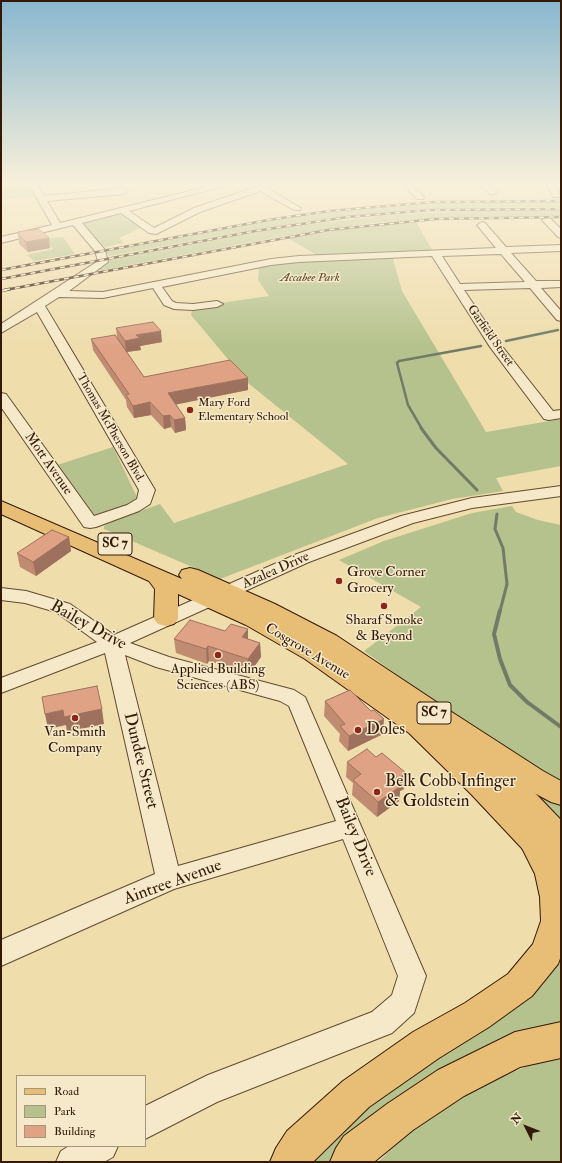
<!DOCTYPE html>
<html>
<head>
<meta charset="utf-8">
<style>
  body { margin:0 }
  #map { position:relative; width:562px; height:1163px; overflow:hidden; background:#efddac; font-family:"IM FELL Double Pica",serif }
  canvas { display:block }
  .frame { position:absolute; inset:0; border:2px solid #331906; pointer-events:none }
  .legend { position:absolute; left:16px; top:1075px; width:130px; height:72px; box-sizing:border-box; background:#f5e9c9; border:1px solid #a7967b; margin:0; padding:5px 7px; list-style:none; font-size:12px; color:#331906 }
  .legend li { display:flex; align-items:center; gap:8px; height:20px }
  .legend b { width:20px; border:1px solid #a7967b }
  .north { position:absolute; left:506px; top:1107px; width:40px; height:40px; -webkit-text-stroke:3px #f5e9c9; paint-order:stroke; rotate:312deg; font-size:11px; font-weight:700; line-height:16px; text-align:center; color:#331906 }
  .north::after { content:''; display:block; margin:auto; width:14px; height:18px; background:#331906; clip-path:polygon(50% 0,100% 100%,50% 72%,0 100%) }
</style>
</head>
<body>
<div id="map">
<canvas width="562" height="1163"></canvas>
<div class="frame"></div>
<ul class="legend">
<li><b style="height:5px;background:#e8be76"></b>Road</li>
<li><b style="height:11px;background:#b5c28d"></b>Park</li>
<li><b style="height:11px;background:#e0a285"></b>Building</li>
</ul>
<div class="north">N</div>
</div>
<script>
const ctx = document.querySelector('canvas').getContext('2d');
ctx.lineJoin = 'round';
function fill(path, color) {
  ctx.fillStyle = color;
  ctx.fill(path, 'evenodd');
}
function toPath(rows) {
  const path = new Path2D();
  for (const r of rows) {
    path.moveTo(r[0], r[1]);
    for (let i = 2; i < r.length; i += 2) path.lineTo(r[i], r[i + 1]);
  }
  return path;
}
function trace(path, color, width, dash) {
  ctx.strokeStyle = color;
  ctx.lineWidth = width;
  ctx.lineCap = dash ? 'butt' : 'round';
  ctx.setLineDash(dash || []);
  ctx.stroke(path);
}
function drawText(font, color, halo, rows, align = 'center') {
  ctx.font = font + ' "IM FELL Double Pica",serif';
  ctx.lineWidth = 3;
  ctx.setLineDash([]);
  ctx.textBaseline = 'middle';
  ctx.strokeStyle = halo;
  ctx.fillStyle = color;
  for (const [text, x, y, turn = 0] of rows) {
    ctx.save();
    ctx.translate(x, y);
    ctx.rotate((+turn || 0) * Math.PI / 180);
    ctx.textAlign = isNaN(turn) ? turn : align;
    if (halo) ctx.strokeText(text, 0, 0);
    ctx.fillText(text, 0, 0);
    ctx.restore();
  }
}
const green = toPath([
  [33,184,40,196,1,200,1,185],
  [488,202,561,202,561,207,447,208,380,213,325,219,234,233,109,256,107,252,269,221,326,213,436,203],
  [480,210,561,210,561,216,458,217,372,223,284,236,97,271,110,260,274,229,379,216],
  [121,212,143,227,119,238,124,243,105,247,82,224,82,222],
  [416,222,434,253,392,255,402,291,486,432,561,419,561,466,496,478,503,491,452,499,378,518,220,579,104,529,104,526,109,522,160,504,174,523,348,464,248,383,191,315,193,307,269,296,258,280,259,267,320,257,288,238,334,230],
  [63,237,75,254,34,261,27,255,53,249,44,239],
  [113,447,137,497,131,503,95,515,89,513,54,466],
  [512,506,516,512,538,520,561,525,561,790,537,776,364,651,421,607,339,560,384,541,472,513],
  [540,793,561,804,561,827,534,796],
  [561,957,561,1036,341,1162,307,1162,347,1119,542,986],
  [561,1056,561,1162,378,1162,441,1101,550,1057]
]);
const streamFar2 = toPath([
  [506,341,558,330],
  [422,429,408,405,397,363,399,361,481,346]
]);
const streamFar1 = toPath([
  [421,428,436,448,477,490],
  [497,514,495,529,503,548,507,584,500,611]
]);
const stream = toPath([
  [500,610,494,634,500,659,510,685,527,702,561,727]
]);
const minor = toPath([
  [29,184,37,184,44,196,124,188,128,191,124,194,47,201,60,223,218,184,231,184,129,211,154,228,194,208,264,184,275,184,267,188,301,208,300,210,294,210,260,191,200,212,156,234,149,233,121,213,82,223,105,250,108,262,69,291,103,292,271,259,299,256,496,248,477,225,482,222,485,223,506,247,561,245,561,251,511,253,536,281,561,281,561,287,541,288,561,311,561,321,557,320,530,288,464,290,501,345,553,411,561,410,561,418,549,420,544,419,490,347,432,256,299,262,271,265,162,287,172,301,176,303,193,304,217,301,223,304,217,307,193,310,174,309,164,305,153,288,103,298,59,297,45,306,155,490,150,504,139,511,96,527,90,528,84,527,1,407,1,393,6,394,94,516,127,505,137,499,139,490,37,312,1,333,1,324,98,261,95,251,73,225,1,243,1,237,52,225,29,184],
  [501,254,525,282,460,284,442,256,501,254],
  [403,184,411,184,424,197,423,199,417,199,403,184],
  [479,184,488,184,497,192,493,195,490,194,479,184],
  [547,184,555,184,560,195,559,197,553,197,547,184],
  [547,217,550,218,561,229,561,238,558,237,542,220,547,217],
  [561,486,561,496,472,508,413,523,309,562,130,643,169,657,294,690,305,697,426,976,414,1013,392,1033,217,1102,145,1139,145,1106,208,1075,372,1012,392,995,398,976,343,839,174,889,1,966,1,940,155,874,105,653,1,693,1,678,97,642,56,612,25,603,1,600,1,588,26,591,70,604,114,635,297,554,401,516,472,498,561,486],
  [125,655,156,667,280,701,289,706,336,821,178,866,125,655],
  [69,1146,118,1146,113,1157,104,1162,56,1162,61,1151,69,1146]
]);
const major = toPath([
  [1,501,182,579,179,575,182,570,190,568,198,570,275,604,337,636,447,709,513,770,561,820,561,885,550,881,532,859,471,794,409,733,305,659,246,625,178,594,178,619,174,624,166,626,158,624,154,619,155,589,149,581,1,514,1,501]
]);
const highway = toPath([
  [438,707,447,709,543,771,561,781,561,805,551,802,523,787,429,723,425,716,429,709,438,707],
  [533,828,544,831,561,865,561,956,558,964,532,996,489,1027,439,1058,369,1107,313,1162,270,1162,276,1148,287,1131,343,1081,413,1032,465,1003,508,974,533,944,541,921,540,897,535,874,518,840,522,831,533,828],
  [561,1022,561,1058,520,1067,464,1096,413,1130,374,1162,330,1162,336,1148,344,1136,387,1104,438,1070,515,1032,561,1022]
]);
const railFar1 = toPath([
  [1,270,268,220,329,211,433,202,561,201],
  [1,279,255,231,348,217,430,210,561,209],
  [5,290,328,230,435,219,561,217]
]);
const rail = toPath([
  [1,291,10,289]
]);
const wall = toPath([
  [18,234,50,248,28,252,19,244],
  [116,328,162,342,140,346,141,350,127,352,144,377,248,390,176,404,185,418,186,430,175,433,171,427,164,429,151,415,134,418,127,407,126,400,93,350,91,339,117,337],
  [69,537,71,551,36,576,20,567,17,553],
  [174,639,248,639,260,643,261,657,249,674,209,661,207,664,176,653],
  [325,701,383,734,348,751,339,741,340,734,324,716],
  [347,762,404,789,400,791,399,801,377,817,352,795,353,783,346,777]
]);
const shadedWall = toPath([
  [49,238,50,248,28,252,26,242],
  [161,331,162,342,140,346,141,350,126,352,125,341,136,335],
  [248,378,248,390,169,406,168,393],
  [150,402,151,415,134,418,133,406],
  [170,415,171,427,164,429,163,416],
  [185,418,186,430,175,433,174,420],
  [69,537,71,551,36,576,33,562],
  [248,629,248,644,242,637],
  [260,643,261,657,249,674,248,659],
  [208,646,209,661,207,664,206,649],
  [102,709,104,724,67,732,66,725,48,729,45,714,63,710],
  [384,719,383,734,348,751,349,736],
  [406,773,404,789,400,791,399,801,377,817,378,802,395,781]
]);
const building = toPath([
  [39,229,49,238,26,242,18,234,18,232,39,229],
  [153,322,161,331,136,335,140,338,125,341,116,328,153,322],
  [115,335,144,377,230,360,248,378,168,393,185,418,174,420,170,415,163,416,150,402,133,406,126,395,129,394,91,339,115,335],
  [52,530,69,537,33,562,17,553,52,530],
  [190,620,225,631,231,624,248,629,242,637,260,643,248,659,208,646,206,649,174,639,190,620],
  [97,686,102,709,64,717,63,710,45,714,42,697,97,686],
  [350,690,371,711,374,710,384,719,349,736,340,726,345,724,325,701,350,690],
  [367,749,376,757,382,753,406,773,395,781,401,786,378,802,353,780,361,774,347,762,367,749]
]);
const markers = [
  [190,410,4,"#8f2418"],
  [339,581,4,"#8f2418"],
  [384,606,4,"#8f2418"],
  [218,655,4,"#8f2418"],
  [75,718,4,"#8f2418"],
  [358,730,4,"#8f2418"],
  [377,792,4,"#8f2418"]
];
const farParknames = [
  ["Accabee Park",310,278]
];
const farStreetnames = [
  ["Garfield Street",490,336,55],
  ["Thomas McPherson Blvd.",110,428,60]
];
const farPoinames = [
  ["Mary Ford",198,403],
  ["Elementary School",198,417]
];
const shields = [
  [115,544,34],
  [434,713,34]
];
const shieldNames = [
  ["SC 7",115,544],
  ["SC 7",434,713]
];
const streetNames = [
  ["Mott Avenue",48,464,55],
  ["Azalea Drive",276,571,-24],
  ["Cosgrove Avenue",307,652,31]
];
const poiNames = [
  ["Grove Corner",347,573,"left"],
  ["Grocery",347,589,"left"],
  ["Sharaf Smoke",384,621],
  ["& Beyond",384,637],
  ["Applied Building",218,670],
  ["Sciences (ABS)",218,686],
  ["Van-Smith",75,733],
  ["Company",75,749]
];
const nearStreetnames = [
  ["Bailey Drive",88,626,29],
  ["Dundee Street",140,761,76],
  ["Bailey Drive",355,837,68],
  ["Aintree Avenue",173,883,-20]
];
const nearPoinames = [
  ["Doles",366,730],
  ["Belk Cobb Infinger",385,782],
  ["& Goldstein",385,802]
];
fill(green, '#b5c28d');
trace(streamFar2, '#717b68', 2.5);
trace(streamFar1, '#717b68', 3);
trace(stream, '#717b68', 4);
trace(minor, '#624a30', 2);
trace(major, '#331906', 2);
trace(highway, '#331906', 2);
fill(minor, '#f5e9c9');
fill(major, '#e8be76');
fill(highway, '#e8be76');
trace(railFar1, '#331906', 2.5);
trace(rail, '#331906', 3);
trace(railFar1, '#f5e9c9', 1.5, [5]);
trace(rail, '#f5e9c9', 2, [6]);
fill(wall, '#c18b72');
fill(shadedWall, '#9d715d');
fill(building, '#e0a285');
trace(building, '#9d715d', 1);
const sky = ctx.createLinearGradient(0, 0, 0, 347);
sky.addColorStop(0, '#89b7cf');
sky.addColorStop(0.53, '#f8f0da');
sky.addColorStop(1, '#f8f0da00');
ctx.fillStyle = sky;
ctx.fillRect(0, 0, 562, 347);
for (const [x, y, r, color] of markers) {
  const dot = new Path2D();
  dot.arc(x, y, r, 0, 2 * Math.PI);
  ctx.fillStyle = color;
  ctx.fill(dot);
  trace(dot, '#f5e9c9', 1.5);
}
drawText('italic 12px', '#5a4c2e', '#f5e9c9', farParknames);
drawText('12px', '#331906', '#f5e9c9', farStreetnames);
drawText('12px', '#331906', '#f5e9c9', farPoinames, 'left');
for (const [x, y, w] of shields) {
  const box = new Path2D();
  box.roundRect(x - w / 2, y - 11, w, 22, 3);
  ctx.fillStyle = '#f5e9c9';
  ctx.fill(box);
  trace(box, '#331906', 1);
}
drawText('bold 13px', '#331906', null, shieldNames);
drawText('14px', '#331906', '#f5e9c9', streetNames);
drawText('14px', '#331906', '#f5e9c9', poiNames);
drawText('17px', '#331906', '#f5e9c9', nearStreetnames);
drawText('17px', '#331906', '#f5e9c9', nearPoinames, 'left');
</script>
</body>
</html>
